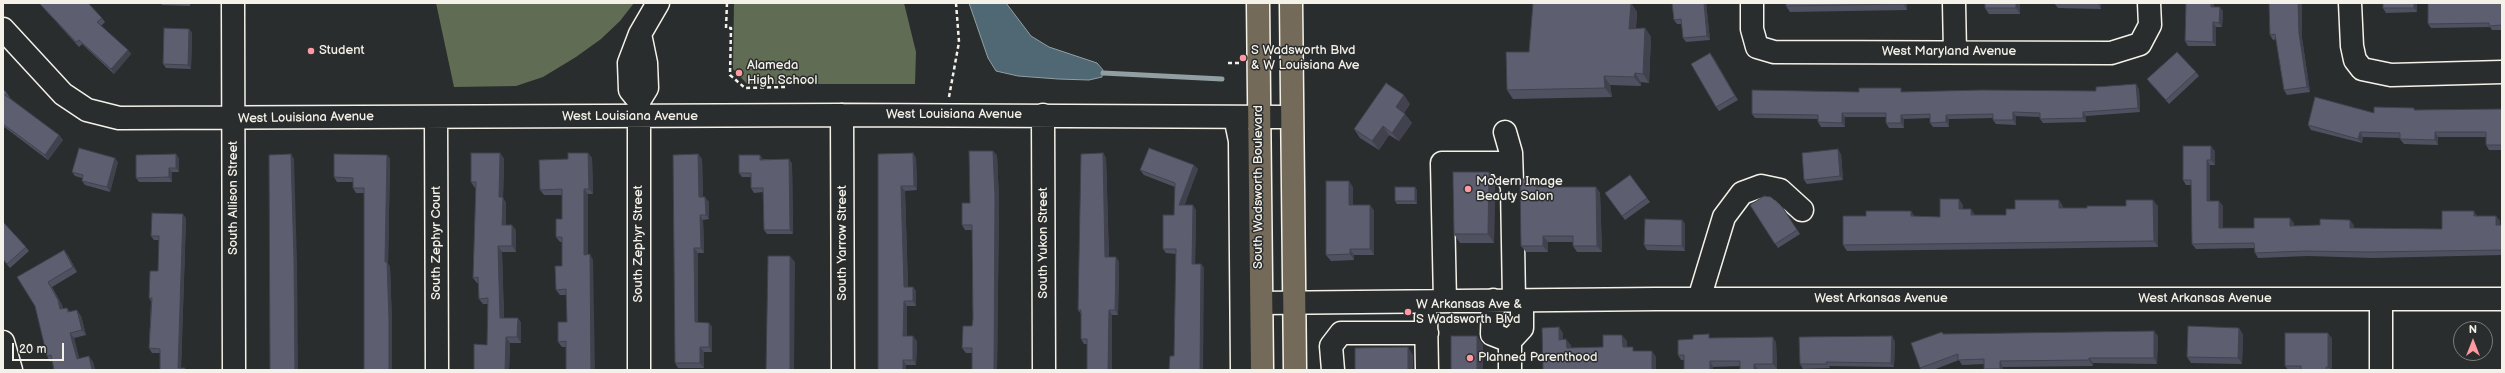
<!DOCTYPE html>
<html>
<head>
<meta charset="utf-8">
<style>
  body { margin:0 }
  #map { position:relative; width:2505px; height:373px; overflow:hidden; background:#2a2d2e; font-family:"Balsamiq Sans",sans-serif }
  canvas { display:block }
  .frame { position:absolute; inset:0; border:4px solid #f4f1e8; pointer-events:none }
  .north { position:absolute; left:2453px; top:321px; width:40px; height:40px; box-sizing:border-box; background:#2a2d2e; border:1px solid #7b7b78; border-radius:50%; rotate:0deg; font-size:11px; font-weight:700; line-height:16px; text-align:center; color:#f4f1e8 }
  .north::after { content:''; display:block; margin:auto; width:14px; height:18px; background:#ff9aa2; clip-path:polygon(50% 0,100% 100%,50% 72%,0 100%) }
  .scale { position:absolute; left:12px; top:343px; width:52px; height:18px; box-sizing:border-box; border:2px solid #f4f1e8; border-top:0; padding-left:5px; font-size:12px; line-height:14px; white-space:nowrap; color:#f4f1e8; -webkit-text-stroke:3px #2a2d2e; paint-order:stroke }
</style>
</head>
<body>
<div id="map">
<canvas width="2505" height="373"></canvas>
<div class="frame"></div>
<div class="north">N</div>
<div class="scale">20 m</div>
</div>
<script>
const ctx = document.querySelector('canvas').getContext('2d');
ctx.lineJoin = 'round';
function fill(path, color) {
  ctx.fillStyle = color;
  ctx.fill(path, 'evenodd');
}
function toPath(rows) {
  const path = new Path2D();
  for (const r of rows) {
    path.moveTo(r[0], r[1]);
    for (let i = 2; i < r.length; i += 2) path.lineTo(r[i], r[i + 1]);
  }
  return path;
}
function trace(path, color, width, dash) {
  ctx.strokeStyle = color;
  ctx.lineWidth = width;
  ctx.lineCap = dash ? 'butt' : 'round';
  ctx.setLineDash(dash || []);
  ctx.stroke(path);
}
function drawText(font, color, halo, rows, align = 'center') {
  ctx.font = font + ' "Balsamiq Sans",sans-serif';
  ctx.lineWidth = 3;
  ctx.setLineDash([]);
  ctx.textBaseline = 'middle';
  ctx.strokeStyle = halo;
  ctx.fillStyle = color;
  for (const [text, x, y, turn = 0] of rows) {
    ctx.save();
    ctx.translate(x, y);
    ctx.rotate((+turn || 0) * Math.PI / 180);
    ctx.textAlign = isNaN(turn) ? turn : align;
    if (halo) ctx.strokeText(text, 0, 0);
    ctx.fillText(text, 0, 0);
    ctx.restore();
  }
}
const green = toPath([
  [436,3,634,3,620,21,601,39,576,57,543,77,516,86,454,87],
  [734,3,904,3,916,52,915,84,747,84,733,69]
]);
const water = toPath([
  [969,3,1006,3,1031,36,1049,47,1097,63,1103,70,1102,77,1089,80,1058,79,1018,76,996,71,988,58,969,3]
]);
const stream = toPath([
  [1103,73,1222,79]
]);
const path = toPath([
  [727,3,726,28,731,28,730,75,745,88,785,87],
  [1228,63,1239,63],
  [949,97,959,42,956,3]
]);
const minor = toPath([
  [233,3,234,370],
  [1752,3,1752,29,1757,47,1774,52,2111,53,2140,44,2150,25,2149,3],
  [1954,3,1955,52],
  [2350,3,2352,46,2355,60,2362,69,2391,75,2502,72],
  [3,29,63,94,87,110,119,118,842,115,1291,117],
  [639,101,630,90,629,63,640,34,658,3],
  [842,115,843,370],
  [1043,115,1044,370],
  [436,117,437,370],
  [1235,117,1240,141,1242,370],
  [1505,132,1511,153,1512,182],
  [1699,299,1724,217,1742,193,1761,186,1780,190,1802,210],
  [2381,299,2381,370],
  [1493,300,1492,334,1510,341,1510,370],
  [1445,301,1442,163,1501,163,1512,186,1514,300],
  [1260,303,1656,299,2502,299],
  [1426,317,1427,370],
  [1510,341,1522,328,1522,300],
  [3,342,11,370],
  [639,370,639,101,647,88,646,63,640,34],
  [1333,370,1331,346,1341,333,1427,333]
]);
const major = toPath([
  [1258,3,1262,370],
  [1291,3,1295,370]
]);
const wall = toPath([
  [39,3,88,3,102,18,105,22,101,26,128,50,131,54,114,74,82,44,79,47],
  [161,3,190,3,190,6,162,5],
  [1631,3,1637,12,1636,28,1645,28,1651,37,1649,83,1641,82,1641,86,1610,85,1612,97,1513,99,1507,90,1529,52],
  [1672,3,1706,3,1710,40,1686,42,1683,38,1682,24,1677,24,1674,20],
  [1786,3,1907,3,1907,10,1790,12,1786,6],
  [2020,3,2020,14,1989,14,1985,8],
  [2054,3,2101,3,2101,9,2058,8],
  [2214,3,2214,7,2223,11,2222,27,2216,27,2216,46,2188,46,2185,41],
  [2269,3,2302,38,2310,92,2287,95,2284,90,2276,39,2273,40,2270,35],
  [2417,3,2417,12,2386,13,2383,8],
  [2502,3,2502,30,2492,30,2490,27,2431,28,2428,24],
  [189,29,192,33,191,69,166,68,163,64],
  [1713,57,1738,100,1719,111,1716,107],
  [2196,72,2199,76,2169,104,2150,83,2147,79],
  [3,89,7,93,10,98,59,135,63,140,48,160,3,126],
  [2139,89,2140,112,2086,116,2086,122,2043,123,2040,119,2040,117,2016,116,2016,125,1996,124,1993,120,1993,118,1949,119,1949,127,1933,127,1930,123,1930,118,1904,119,1904,128,1889,128,1886,123,1886,117,1845,117,1845,127,1821,127,1818,122,1818,119,1755,118,1752,114,1859,92,2096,91],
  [1410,104,1404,113,1412,123,1399,141,1389,135,1379,150,1360,138,1354,129],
  [2414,108,2415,110,2502,109,2502,150,2489,150,2486,145,2486,137,2438,137,2438,145,2404,144,2400,139,2400,138,2363,137,2362,143,2311,130,2308,125,2374,113],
  [2215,151,2215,165,2210,165,2210,201,2223,206,2223,228,2254,228,2294,223,2294,226,2354,225,2354,228,2442,229,2477,216,2496,216,2500,221,2500,225,2502,225,2502,255,2373,258,2308,256,2258,258,2255,253,2254,248,2196,249,2192,244,2191,185,2186,185,2183,180],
  [500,153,504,159,503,198,506,203,506,225,516,230,516,252,502,252,504,318,518,318,521,323,521,343,510,343,509,370,474,370,487,345,488,304,483,304,479,299,478,283,477,283,473,278,476,188,475,188,471,182],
  [588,153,592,158,593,194,588,194,588,254,593,260,566,347,562,347,558,342,567,322,566,295,560,295,556,290,562,266,562,242,560,242,556,237,562,219,562,195,544,195,540,190,568,159],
  [913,153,916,158,917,190,905,191,908,287,913,287,916,291,916,306,907,306,907,336,917,341,916,365,906,365,906,370,878,370,878,154],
  [1103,153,1106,158,1109,257,1116,257,1119,262,1118,315,1112,315,1087,344,1084,344,1081,339,1081,314,1078,310],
  [698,154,702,159,703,197,709,202,709,219,703,220,704,253,698,253,698,322,709,323,712,327,712,352,704,352,704,368,678,368,675,363],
  [1841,154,1843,180,1807,184,1804,180],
  [387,155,390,159,388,264,390,267,392,324,364,193,356,193,353,188,353,182,337,182,334,177],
  [997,155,999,201,997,370,972,370,972,353,966,353,962,348,972,326,973,319,972,230,965,230,962,225,970,203],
  [179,158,179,172,172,172,172,182,139,182,136,178],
  [763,159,789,159,792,164,793,234,767,234,764,230,763,192,754,193,751,188,751,177,742,177,739,173],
  [118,162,110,192,85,185,82,181,82,178,75,176,72,172],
  [1198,169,1184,205,1196,210,1195,264,1201,264,1204,268,1174,356,1176,254,1166,253,1163,249,1174,215,1175,187,1144,175,1140,170],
  [1489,172,1495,181,1494,243,1460,243,1454,234],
  [1630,175,1650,202,1625,220,1605,193],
  [1540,185,1540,187,1596,187,1600,193,1602,252,1577,252,1573,246,1573,242,1548,242,1548,252,1526,252,1521,246],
  [1353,187,1353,205,1370,205,1374,211,1374,255,1354,255,1354,260,1331,261,1326,255],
  [1415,187,1417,190,1417,204,1397,204,1395,201],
  [1750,205,1783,208,1800,234,1778,248],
  [1963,205,1963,209,1974,215,2006,215,2015,209,2063,206,2063,208,2087,208,2158,206,2158,247,1847,251,1843,245,1866,216,1911,211,1914,216,1940,217],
  [186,218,181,368,160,370,160,353,152,353,149,348,151,301,149,298,158,271,159,240,154,240,151,236],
  [1682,220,1685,224,1685,251,1647,250,1644,245],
  [3,222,26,247,29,251,10,268,3,260],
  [68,255,77,272,52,287,62,305,63,309,67,308,70,312,81,316,86,335,74,338,79,358,93,362,95,370,54,370,52,361,50,362,47,356,35,306,17,277],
  [1944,334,2158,336,2157,364,2093,363,2093,366,2003,367,2003,370,1984,370,1984,364,1962,365,1959,360,1933,370,1922,370,1920,368],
  [2243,334,2242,364,2191,363,2187,357],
  [1712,338,1776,342,1777,369,1758,369,1758,370,1740,366,1713,367,1713,370,1684,370,1684,360,1681,360,1678,355,1693,339],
  [2332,338,2332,370,2288,370,2285,366],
  [1895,341,1894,367,1829,366,1830,368,1803,369,1800,364]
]);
const shadedWall = toPath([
  [1631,3,1637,12,1635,37,1629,29],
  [1704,3,1706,3,1710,40,1707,36],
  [1903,3,1907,3,1907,10,1903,4],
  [2016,3,2020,3,2020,14,2016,8],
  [2097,3,2101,3,2101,9],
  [2211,3,2214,3,2214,11,2211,7],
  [2298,3,2302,3,2302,38,2310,92,2307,87,2299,33],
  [2414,3,2417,3,2417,12,2414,8],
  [2220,7,2223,11,2222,27,2219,23],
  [2213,22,2216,27,2216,46,2213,42],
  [1645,28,1651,37,1649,83,1643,74],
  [189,29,192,33,191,69,188,65],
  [128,50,131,54,114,74,111,69],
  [1710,53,1713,57,1738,100,1735,96],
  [1635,73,1641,82,1641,86,1634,77],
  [1604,76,1610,85,1612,97,1605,88],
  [2136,84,2139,89,2140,112,2138,108],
  [1404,95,1410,104,1402,116,1396,107],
  [2013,112,2016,116,2016,125,2013,120],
  [2083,112,2086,116,2086,122,2083,118],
  [1842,113,1845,117,1845,127,1842,123],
  [1405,114,1412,123,1399,141,1392,133],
  [1901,115,1904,119,1904,128,1901,123],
  [1946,115,1949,119,1949,127,1946,122],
  [1383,126,1389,135,1379,150,1372,141],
  [2360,132,2363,137,2362,143,2358,139],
  [2435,132,2438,137,2438,145,2435,140],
  [59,135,63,140,48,160,45,155],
  [2211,146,2215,151,2215,165,2211,160],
  [1838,149,1841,154,1843,180,1840,176],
  [993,151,997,155,999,201,997,370,994,370],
  [500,153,504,159,503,198,506,203,506,230,502,225,499,197],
  [588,153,592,158,593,194,589,189],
  [913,153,916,158,917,190,914,186],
  [1103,153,1106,158,1109,262,1105,257],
  [176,154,179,158,179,172,176,168],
  [291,154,294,159,297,263,298,370,295,370],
  [698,154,702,159,703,202,699,197],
  [387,155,390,159,388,264,390,267,392,324,392,370,389,370,385,262],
  [760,155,763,159,763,164,760,160],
  [115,158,118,162,110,192,107,187],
  [789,159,792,164,793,234,790,230],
  [2207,160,2210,165,2210,207,2207,201],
  [1194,165,1198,169,1183,210,1179,205],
  [169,168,172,172,172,182,169,177],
  [1489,172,1495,181,1494,243,1488,234],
  [1536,179,1540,185,1540,193,1536,187],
  [1349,181,1353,187,1353,211,1349,205],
  [901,186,905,191,908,291,904,287],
  [1415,187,1417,190,1417,204,1415,201],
  [1596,187,1600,193,1602,252,1597,246],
  [584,189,588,194,588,260,584,255],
  [705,197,709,202,709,219,706,215],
  [1959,199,1963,205,1963,215,1959,209],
  [2059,200,2063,206,2063,214,2059,208],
  [2153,200,2158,206,2158,247,2154,241],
  [2219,201,2223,206,2223,233,2219,228],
  [1193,205,1196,210,1195,268,1192,264],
  [1370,205,1374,211,1374,255,1370,249],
  [1971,209,1975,215,1971,215],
  [1911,211,1915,217,1911,216],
  [2474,211,2477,216,2474,216],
  [183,214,186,218,181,370,178,368],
  [700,215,703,220,704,253,701,248],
  [2496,216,2500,221,2500,231,2496,225],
  [2290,218,2294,223,2294,231,2290,226],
  [1682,220,1685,224,1685,251,1682,246],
  [2350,220,2354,225,2354,233,2350,228],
  [512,225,516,230,516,252,512,246],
  [1543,236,1548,242,1548,252,1543,246],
  [498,246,502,252,504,323,500,318],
  [694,248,698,253,698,327,695,322],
  [1350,249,1354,255,1354,260,1350,254],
  [64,250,68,255,77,272,73,267],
  [590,254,593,260,595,370,591,370],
  [790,256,795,262,794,370,790,370],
  [1116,257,1119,262,1118,315,1115,310],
  [1201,264,1204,268,1203,370,1200,370],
  [48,282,62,305,64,315,60,309],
  [913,287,916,291,916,306,913,301],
  [904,301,907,306,907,341,903,336],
  [77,310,81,316,86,335,82,330],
  [1109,310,1112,315,1112,370,1108,370],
  [518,318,521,323,521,343,517,337],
  [709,323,712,327,712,352,709,347],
  [1559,327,1563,333,1563,346,1559,340],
  [2239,328,2243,334,2242,364,2238,358],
  [2154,331,2158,336,2157,364,2154,358],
  [70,333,74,338,80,364,77,359],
  [2328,333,2332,338,2332,370,2331,370,2328,367],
  [1622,335,1627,341,1627,353,1623,347],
  [913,336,917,341,916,365,913,360],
  [1477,336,1483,345,1483,370,1477,370],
  [1892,336,1895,341,1894,367,1891,363],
  [506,337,510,343,509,370,505,370],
  [1773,337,1776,342,1777,369,1773,364],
  [1566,339,1571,345,1571,354,1567,348],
  [700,347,704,352,704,368,700,363],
  [1408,347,1413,355,1413,370,1408,370],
  [1652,351,1656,357,1656,370,1652,370],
  [89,356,93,362,95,370,92,370],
  [2089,358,2093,363,2093,366,2089,360],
  [903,360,906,365,906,370,903,370],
  [1710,361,1713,367,1713,370,1710,370],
  [2000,361,2003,367,2003,370,2000,370],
  [1754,364,1758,369,1758,370,1754,370]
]);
const building = toPath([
  [39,3,88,3,102,18,97,22,128,50,111,69,79,40,76,42,39,3],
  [1533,3,1631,3,1629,29,1645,28,1643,74,1635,73,1634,77,1604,76,1605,88,1507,90,1506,52,1529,52,1533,3],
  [1672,3,1704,3,1707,36,1683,38,1681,19,1674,20,1672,3],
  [1786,3,1903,3,1903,4,1786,6,1786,3],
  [1985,3,2016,3,2016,8,1985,8,1985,3],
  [2186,3,2211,3,2211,7,2220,7,2219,23,2213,22,2213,42,2185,41,2186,3],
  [2269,3,2298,3,2299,33,2307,87,2284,90,2275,34,2270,35,2269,3],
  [2383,3,2414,3,2414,8,2383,8,2383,3],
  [2428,3,2502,3,2502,25,2489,26,2489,23,2428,24,2428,3],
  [164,28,189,29,188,65,163,64,164,28],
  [2177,52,2196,72,2166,100,2147,79,2177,52],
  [1710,53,1735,96,1716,107,1691,64,1710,53],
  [1386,83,1404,95,1396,107,1405,114,1392,133,1383,126,1372,141,1354,129,1386,83],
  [2136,84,2138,108,2083,112,2083,118,2040,119,2040,113,2013,112,2013,120,1993,120,1993,114,1946,115,1946,122,1930,123,1930,114,1901,115,1901,123,1886,123,1886,113,1842,113,1842,123,1818,122,1818,115,1752,114,1752,90,1859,92,1859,88,1901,88,1901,92,1982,90,2096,91,2096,87,2136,84],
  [3,89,7,93,5,95,59,135,45,155,3,124,3,89],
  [2315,97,2374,113,2374,107,2414,108,2414,110,2502,109,2502,145,2486,145,2486,132,2435,132,2435,140,2400,139,2400,133,2360,132,2358,139,2308,125,2315,97],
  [2183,146,2211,146,2211,160,2207,160,2207,201,2219,201,2219,228,2254,228,2254,218,2290,218,2290,226,2320,225,2320,219,2350,220,2350,228,2442,229,2442,211,2474,211,2474,216,2496,216,2496,225,2502,225,2502,250,2369,252,2305,251,2255,253,2254,243,2192,244,2191,180,2183,180,2183,146],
  [79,148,115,158,107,187,82,181,83,175,72,172,79,148],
  [1149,148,1194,165,1179,205,1193,205,1192,264,1201,264,1200,370,1169,370,1170,356,1174,356,1176,249,1163,249,1163,215,1174,215,1175,183,1140,170,1149,148],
  [1838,149,1840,176,1804,180,1802,153,1838,149],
  [969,151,993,151,995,196,994,370,972,370,972,348,962,348,963,326,972,326,973,319,972,225,962,225,962,203,970,203,969,151],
  [471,153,500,153,499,197,503,197,502,225,512,225,512,246,498,246,500,318,518,318,517,337,506,337,505,370,474,370,474,344,487,345,488,298,479,299,478,277,473,278,476,182,471,182,471,153],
  [568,153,588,153,589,189,584,189,584,255,590,254,591,370,566,370,566,341,558,342,558,322,567,322,566,289,556,290,555,266,562,266,562,237,556,237,556,219,562,219,562,189,540,190,539,160,568,159,568,153],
  [913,153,914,186,901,186,904,287,913,287,913,301,904,301,903,336,913,336,913,360,903,360,903,370,878,370,878,154,913,153],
  [1103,153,1105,257,1116,257,1115,310,1109,310,1108,370,1087,370,1087,339,1081,339,1081,310,1078,310,1081,154,1103,153],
  [176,154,176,168,169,168,169,177,136,178,136,155,176,154],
  [291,154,294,259,295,370,270,370,269,155,291,154],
  [334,154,387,155,385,262,387,262,389,319,389,370,364,370,364,188,353,188,353,178,334,177,334,154],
  [698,154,699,197,705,197,706,215,700,215,701,248,694,248,695,322,709,323,709,347,700,347,700,363,675,363,673,155,698,154],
  [739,155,760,155,760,160,789,159,790,230,764,230,763,188,751,188,751,173,739,173,739,155],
  [1453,172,1489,172,1488,234,1454,234,1453,172],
  [1630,175,1647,198,1622,216,1605,193,1630,175],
  [1520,179,1536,179,1536,187,1596,187,1597,246,1573,246,1573,236,1543,236,1543,246,1521,246,1520,179],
  [1326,181,1349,181,1349,205,1370,205,1370,249,1350,249,1350,254,1326,255,1326,181],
  [1395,187,1415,187,1415,201,1395,201,1395,187],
  [1764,196,1771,197,1783,208,1797,230,1775,244,1750,205,1764,196],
  [1940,199,1959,199,1959,209,1971,209,1971,215,2006,215,2006,209,2015,209,2015,200,2059,200,2059,208,2087,208,2087,206,2126,206,2126,200,2153,200,2154,241,1843,245,1843,216,1866,216,1866,211,1911,211,1911,216,1940,217,1940,199],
  [152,213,183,214,178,368,185,368,185,370,160,370,160,349,149,348,152,298,149,298,150,271,158,271,159,236,151,236,152,213],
  [1645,219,1682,220,1682,246,1644,245,1645,219],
  [3,222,26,247,7,264,3,259,3,222],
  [64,250,73,267,48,282,58,300,60,309,67,308,68,312,77,310,82,330,70,333,77,359,89,356,92,370,54,370,51,355,47,356,35,306,17,277,64,250],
  [768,256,790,256,790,370,766,370,768,256],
  [2188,326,2239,328,2238,358,2187,357,2188,326],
  [1559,327,1559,340,1566,339,1567,348,1603,347,1603,335,1622,335,1623,347,1633,347,1633,351,1652,351,1652,370,1543,370,1542,328,1559,327],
  [2154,331,2154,358,2089,358,2089,360,2000,361,2000,369,1984,369,1984,359,1958,360,1958,354,1920,368,1911,343,1942,332,1943,334,2154,331],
  [2285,333,2328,333,2328,367,2326,367,2326,370,2301,370,2301,366,2285,366,2285,333],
  [1709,334,1709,338,1773,337,1773,364,1754,364,1754,370,1740,370,1740,361,1710,361,1710,370,1684,370,1684,355,1678,355,1678,340,1693,339,1693,335,1709,334],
  [1451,336,1477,336,1477,370,1451,370,1451,336],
  [1892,336,1891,363,1826,362,1827,364,1800,364,1799,337,1892,336],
  [1408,347,1408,370,1355,370,1355,348,1408,347]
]);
const markers = [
  [311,51,4,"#ff9aa2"],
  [1243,58,4,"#ff9aa2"],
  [739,73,4,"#ff9aa2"],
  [1468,189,4,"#ff9aa2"],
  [1408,312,4,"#ff9aa2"],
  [1470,358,4,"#ff9aa2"]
];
const poiNames = [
  ["Student",319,51],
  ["S Wadsworth Blvd",1251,51],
  ["& W Louisiana Ave",1251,66],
  ["Alameda",747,66],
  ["High School",747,81],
  ["Modern Image",1476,182],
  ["Beauty Salon",1476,197],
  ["W Arkansas Ave &",1416,305],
  ["S Wadsworth Blvd",1416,320],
  ["Planned Parenthood",1478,358]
];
const streetNames = [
  ["West Maryland Avenue",1949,52],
  ["West Louisiana Avenue",954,115],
  ["West Louisiana Avenue",630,117],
  ["West Louisiana Avenue",306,118,-1],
  ["South Wadsworth Boulevard",1259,187,-90],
  ["South Allison Street",234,198,-90],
  ["South Zephyr Court",437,243,-90],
  ["South Yarrow Street",843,243,-90],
  ["South Yukon Street",1044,243,-90],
  ["South Zephyr Street",639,244,-90],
  ["West Arkansas Avenue",1881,299],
  ["West Arkansas Avenue",2205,299]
];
fill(green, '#606c54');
fill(water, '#4f6874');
trace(water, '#919fa2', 1);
trace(stream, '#919fa2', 5);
trace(minor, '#f4f1e8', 25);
trace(major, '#f4f1e8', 25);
trace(path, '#f4f1e8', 2.5, [4, 3]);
trace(minor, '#2a2d2e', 22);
trace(major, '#746a5a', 22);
fill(wall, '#505160');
fill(shadedWall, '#41424e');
fill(building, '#5d5e70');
trace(building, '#41424e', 1);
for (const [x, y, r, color] of markers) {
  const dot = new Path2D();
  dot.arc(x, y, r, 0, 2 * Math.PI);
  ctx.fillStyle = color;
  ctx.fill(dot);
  trace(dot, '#2a2d2e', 1.5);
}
drawText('13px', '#f4f1e8', '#2a2d2e', poiNames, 'left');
drawText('13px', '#f4f1e8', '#2a2d2e', streetNames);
</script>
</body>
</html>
